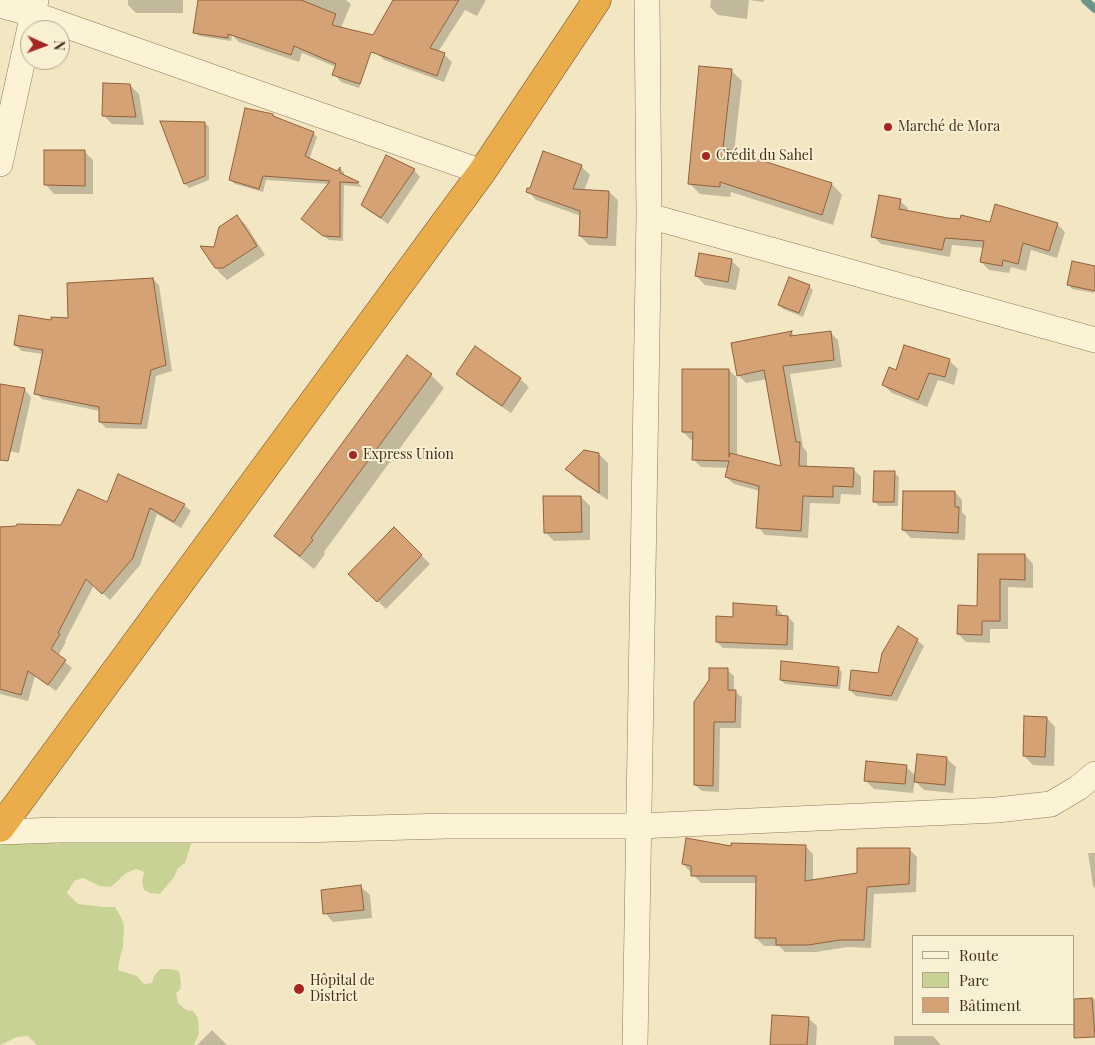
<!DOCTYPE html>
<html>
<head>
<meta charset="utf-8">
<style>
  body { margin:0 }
  #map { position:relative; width:1095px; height:1045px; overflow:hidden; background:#f3e7c3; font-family:"Playfair Display",serif }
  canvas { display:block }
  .legend { position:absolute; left:912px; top:935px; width:162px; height:90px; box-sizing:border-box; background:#f9f0d4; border:1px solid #aea38b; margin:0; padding:6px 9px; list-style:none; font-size:15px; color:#3e2f1d }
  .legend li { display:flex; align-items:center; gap:10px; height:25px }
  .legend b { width:25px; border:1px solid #aea38b }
  .north { position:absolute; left:20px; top:20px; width:50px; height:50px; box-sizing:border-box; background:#f9f0d4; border:1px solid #aea38b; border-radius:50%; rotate:92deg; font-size:14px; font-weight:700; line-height:20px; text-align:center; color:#3e2f1d }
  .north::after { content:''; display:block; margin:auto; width:18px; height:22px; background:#a52620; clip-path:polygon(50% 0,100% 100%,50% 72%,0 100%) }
</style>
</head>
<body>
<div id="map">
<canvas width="1095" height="1045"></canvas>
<ul class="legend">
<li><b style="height:6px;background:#fcf3d7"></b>Route</li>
<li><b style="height:14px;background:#c8d295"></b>Parc</li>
<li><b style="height:14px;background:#d5a275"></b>Bâtiment</li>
</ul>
<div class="north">N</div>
</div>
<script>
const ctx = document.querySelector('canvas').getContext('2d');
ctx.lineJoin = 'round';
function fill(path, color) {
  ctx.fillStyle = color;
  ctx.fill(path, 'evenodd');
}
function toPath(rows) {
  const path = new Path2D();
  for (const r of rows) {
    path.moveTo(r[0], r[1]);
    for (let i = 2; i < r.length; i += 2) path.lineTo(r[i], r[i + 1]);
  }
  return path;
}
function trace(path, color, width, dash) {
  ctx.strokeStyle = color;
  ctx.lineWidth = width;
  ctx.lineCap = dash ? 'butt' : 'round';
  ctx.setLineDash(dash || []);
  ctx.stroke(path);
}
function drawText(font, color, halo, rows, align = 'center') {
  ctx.font = font + ' "Playfair Display",serif';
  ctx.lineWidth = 4;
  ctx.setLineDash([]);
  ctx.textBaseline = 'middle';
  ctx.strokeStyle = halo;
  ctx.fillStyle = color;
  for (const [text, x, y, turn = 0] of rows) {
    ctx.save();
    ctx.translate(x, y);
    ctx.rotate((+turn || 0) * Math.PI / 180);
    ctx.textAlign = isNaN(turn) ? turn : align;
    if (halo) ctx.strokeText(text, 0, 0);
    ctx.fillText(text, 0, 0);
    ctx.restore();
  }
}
const green = toPath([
  [0,829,44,831,57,844,70,838,192,836,191,844,185,863,178,868,174,877,160,894,150,893,144,890,142,882,144,872,136,869,126,873,111,887,100,886,83,878,74,881,67,893,78,904,104,907,115,907,121,917,124,925,123,947,120,957,118,970,137,976,144,984,152,983,154,976,160,969,171,969,179,971,181,983,180,990,176,993,178,1003,186,1010,193,1011,198,1018,199,1033,194,1045,37,1045,28,1036,17,1037,0,1045]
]);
const shadow = toPath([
  [128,0,183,0,183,13,136,13,128,5],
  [239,0,346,0,351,4,341,28,373,42,359,88,341,82,334,74,336,67,302,53,299,62,239,42,232,35,231,41,199,36,194,32],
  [412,0,486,0,477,16,465,10,438,52,444,54,452,62,444,82,384,60,377,53],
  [711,0,764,0,763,2,749,0,747,19,718,15,710,7],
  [731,70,742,81,734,153,832,184,842,195,833,225,731,192,730,197,700,194,689,183],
  [130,85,139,94,144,125,112,124,103,115],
  [273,115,276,119,313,133,317,137,309,160,337,173,340,169,344,172,344,176,358,183,362,187,344,185,343,241,329,240,307,223,329,184,266,180,263,192,235,184,230,180],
  [162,123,205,123,209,127,209,180,189,188,185,184],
  [84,151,93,160,93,194,54,194,46,185],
  [581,166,590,175,584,191,609,192,618,200,616,246,589,245,580,236,581,216,536,200,528,191],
  [414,170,420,177,388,224,369,211,362,204],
  [900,201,908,208,907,212,948,220,990,223,1057,224,1065,232,1057,258,1031,250,1026,271,1011,267,1009,273,989,270,981,262,984,248,952,245,950,257,881,244,873,236],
  [237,216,246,225,265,255,227,280,218,271,203,247,215,249],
  [731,260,740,269,736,290,705,285,696,276],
  [1095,268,1094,293,1072,289,1068,284],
  [153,279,159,285,172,371,156,376,147,429,106,428,100,422,100,411,42,399,36,393,43,354,22,351,15,345,52,322,69,320],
  [809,286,813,290,803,317,783,309,779,305],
  [830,332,838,340,842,367,790,374,803,447,807,452,807,468,853,469,861,477,861,495,841,494,840,504,810,503,808,538,765,535,758,527,760,491,734,484,726,477,728,468,701,467,693,459,694,440,691,440,683,432,729,370,737,378,737,456,783,468,767,379,746,383,738,375,732,344,792,333,796,337],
  [949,360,958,369,954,385,938,380,927,407,892,393,883,385,897,372],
  [458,374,520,379,529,387,511,413,467,383],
  [431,375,444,388,324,552,325,554,314,569,289,549,276,536],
  [0,386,24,389,31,397,19,453,0,449],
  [599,454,608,463,608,500,575,478,566,469],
  [894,473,899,477,898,506,879,506,875,502],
  [955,492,962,500,962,512,966,516,965,540,911,538,903,530],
  [581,497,590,506,590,540,554,541,545,532],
  [108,504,184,505,191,511,181,528,157,514,140,565,110,600,94,585,65,641,66,642,58,656,72,668,56,691,35,676,28,701,0,694,0,528,62,526],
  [394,528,430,564,386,609,350,574],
  [979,555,1025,555,1033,564,1033,588,1008,587,1008,629,990,629,990,643,966,642,958,634,978,607],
  [776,607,782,614,782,617,788,617,794,623,793,650,723,648,717,642,734,618],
  [917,640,924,646,897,701,856,696,850,690,879,675],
  [838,668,842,672,840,689,785,684,781,680],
  [727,670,734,676,734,691,742,697,741,728,720,728,719,792,702,791,695,785,710,680],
  [1047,718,1055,727,1054,766,1033,765,1024,756],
  [947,759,956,767,953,793,924,790,915,781,913,793,874,789,865,780,906,767,916,776],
  [805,846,813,854,813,881,858,874,909,849,917,857,916,892,874,894,871,948,848,947,816,952,785,952,779,946,764,946,756,938,757,883,701,883,683,864,732,848],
  [1088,853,1095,853,1095,888,1093,886],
  [361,887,370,895,372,918,333,922,325,913],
  [1095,999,1095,1026,1045,1024,1074,1024,1074,1001],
  [808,1018,817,1026,816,1045,772,1045],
  [212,1030,227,1045,197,1045],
  [894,1036,933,1036,941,1045,894,1045]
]);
const stream = toPath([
  [1085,0,1095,9]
]);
const building = toPath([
  [198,0,301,0,336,14,332,25,373,35,393,0,459,0,430,48,445,53,437,76,371,52,360,84,332,75,336,64,294,46,291,55,228,34,228,38,193,33,198,0],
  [699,66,732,69,723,148,832,183,822,215,720,182,720,187,688,184,699,66],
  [103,83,130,84,136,117,102,116,103,83],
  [245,108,273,114,273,116,314,132,305,156,337,171,340,167,340,173,359,182,358,183,340,182,340,237,323,236,301,219,330,181,263,176,259,189,229,180,245,108],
  [160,121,205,122,205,176,184,184,160,121],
  [44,150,85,150,85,186,44,185,44,150],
  [543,151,582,165,573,189,609,191,607,238,579,236,580,211,526,192,527,188,530,188,543,151],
  [386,155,415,169,381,218,361,205,386,155],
  [879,195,901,199,899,209,948,218,960,219,961,215,990,222,995,204,1058,223,1049,251,1023,243,1018,264,1003,260,1002,266,980,262,984,241,945,238,942,250,871,237,879,195],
  [237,215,257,246,223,268,215,268,200,246,214,247,219,227,237,215],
  [699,253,732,259,728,282,695,276,699,253],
  [1072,261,1095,266,1095,291,1067,285,1072,261],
  [789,277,810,285,799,313,778,305,789,277],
  [153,278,166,365,151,370,141,424,99,422,99,407,34,394,43,350,14,345,19,315,51,320,51,317,68,318,67,283,153,278],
  [792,331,790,336,831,331,834,360,783,366,796,442,800,442,799,466,854,468,853,487,833,486,833,497,803,496,801,531,756,528,759,486,725,477,729,461,692,460,693,432,682,432,682,369,729,369,729,457,730,453,781,466,764,370,737,376,731,343,792,331],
  [904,345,950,359,945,377,929,373,918,400,882,385,889,367,896,370,904,345],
  [475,346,521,378,502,406,456,374,475,346],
  [407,355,432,374,311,538,313,540,300,556,274,536,407,355],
  [0,384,25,388,8,461,0,460,0,384],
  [584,450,599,453,599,493,565,469,584,450],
  [874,471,895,471,894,502,873,502,874,471],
  [118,474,185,504,174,522,150,508,133,558,102,594,86,579,58,633,60,634,51,649,66,660,48,685,28,671,21,695,0,689,0,527,16,526,17,524,61,525,78,489,107,502,118,474],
  [903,491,955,491,955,507,959,507,958,533,902,530,903,491],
  [543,496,581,496,582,532,544,533,543,496],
  [394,527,422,555,377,602,348,574,394,527],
  [978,554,1025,554,1025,580,1000,579,1000,621,982,621,982,635,957,634,958,605,977,606,978,554],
  [733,603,777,606,776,615,788,616,787,645,716,642,716,616,733,617,733,603],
  [898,626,918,639,891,696,849,690,851,670,878,673,882,653,898,626],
  [781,661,839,667,837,686,780,680,781,661],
  [709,668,728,668,728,690,736,690,735,722,714,722,713,786,694,785,694,702,709,680,709,668],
  [1024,716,1047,717,1045,757,1023,756,1024,716],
  [917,754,947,757,945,785,914,782,917,754],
  [866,761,907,765,905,784,864,781,866,761],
  [686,838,731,846,731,843,806,845,805,881,857,873,857,848,910,848,909,884,867,887,864,940,840,940,808,945,776,945,776,938,755,938,756,876,691,876,691,866,682,864,686,838],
  [361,885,364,910,323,914,321,890,361,885],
  [1092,998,1095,1037,1074,1038,1074,999,1092,998],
  [772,1015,809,1017,807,1045,770,1045,772,1015]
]);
const minor = toPath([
  [0,5,33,14,482,172],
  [0,164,36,0],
  [649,216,1095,340],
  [0,832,58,830,299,830,446,826,639,826,997,810,1051,804,1078,788,1095,774],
  [635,1045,649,216,647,0]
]);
const highway = toPath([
  [0,828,482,172,597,0]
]);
const markers = [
  [888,127,5,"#a52620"],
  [706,156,5,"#a52620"],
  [353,455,5,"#a52620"],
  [299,989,6,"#a52620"]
];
const poiNames = [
  ["Marché de Mora",898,127],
  ["Crédit du Sahel",716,156],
  ["Express Union",363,455],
  ["Hôpital de",310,981],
  ["District",310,997]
];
fill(green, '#c8d295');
fill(shadow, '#0003');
trace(stream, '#6b958d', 8);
fill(building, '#d5a275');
trace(building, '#91613a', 1);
trace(minor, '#907857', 26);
trace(highway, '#5d452c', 29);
trace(minor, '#fcf3d7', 25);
trace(highway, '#ebad4b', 28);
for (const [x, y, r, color] of markers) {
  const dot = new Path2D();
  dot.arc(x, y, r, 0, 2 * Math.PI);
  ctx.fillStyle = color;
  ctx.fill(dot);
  trace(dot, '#f9f0d4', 2);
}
drawText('14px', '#3e2f1d', '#f9f0d4', poiNames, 'left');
</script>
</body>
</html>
